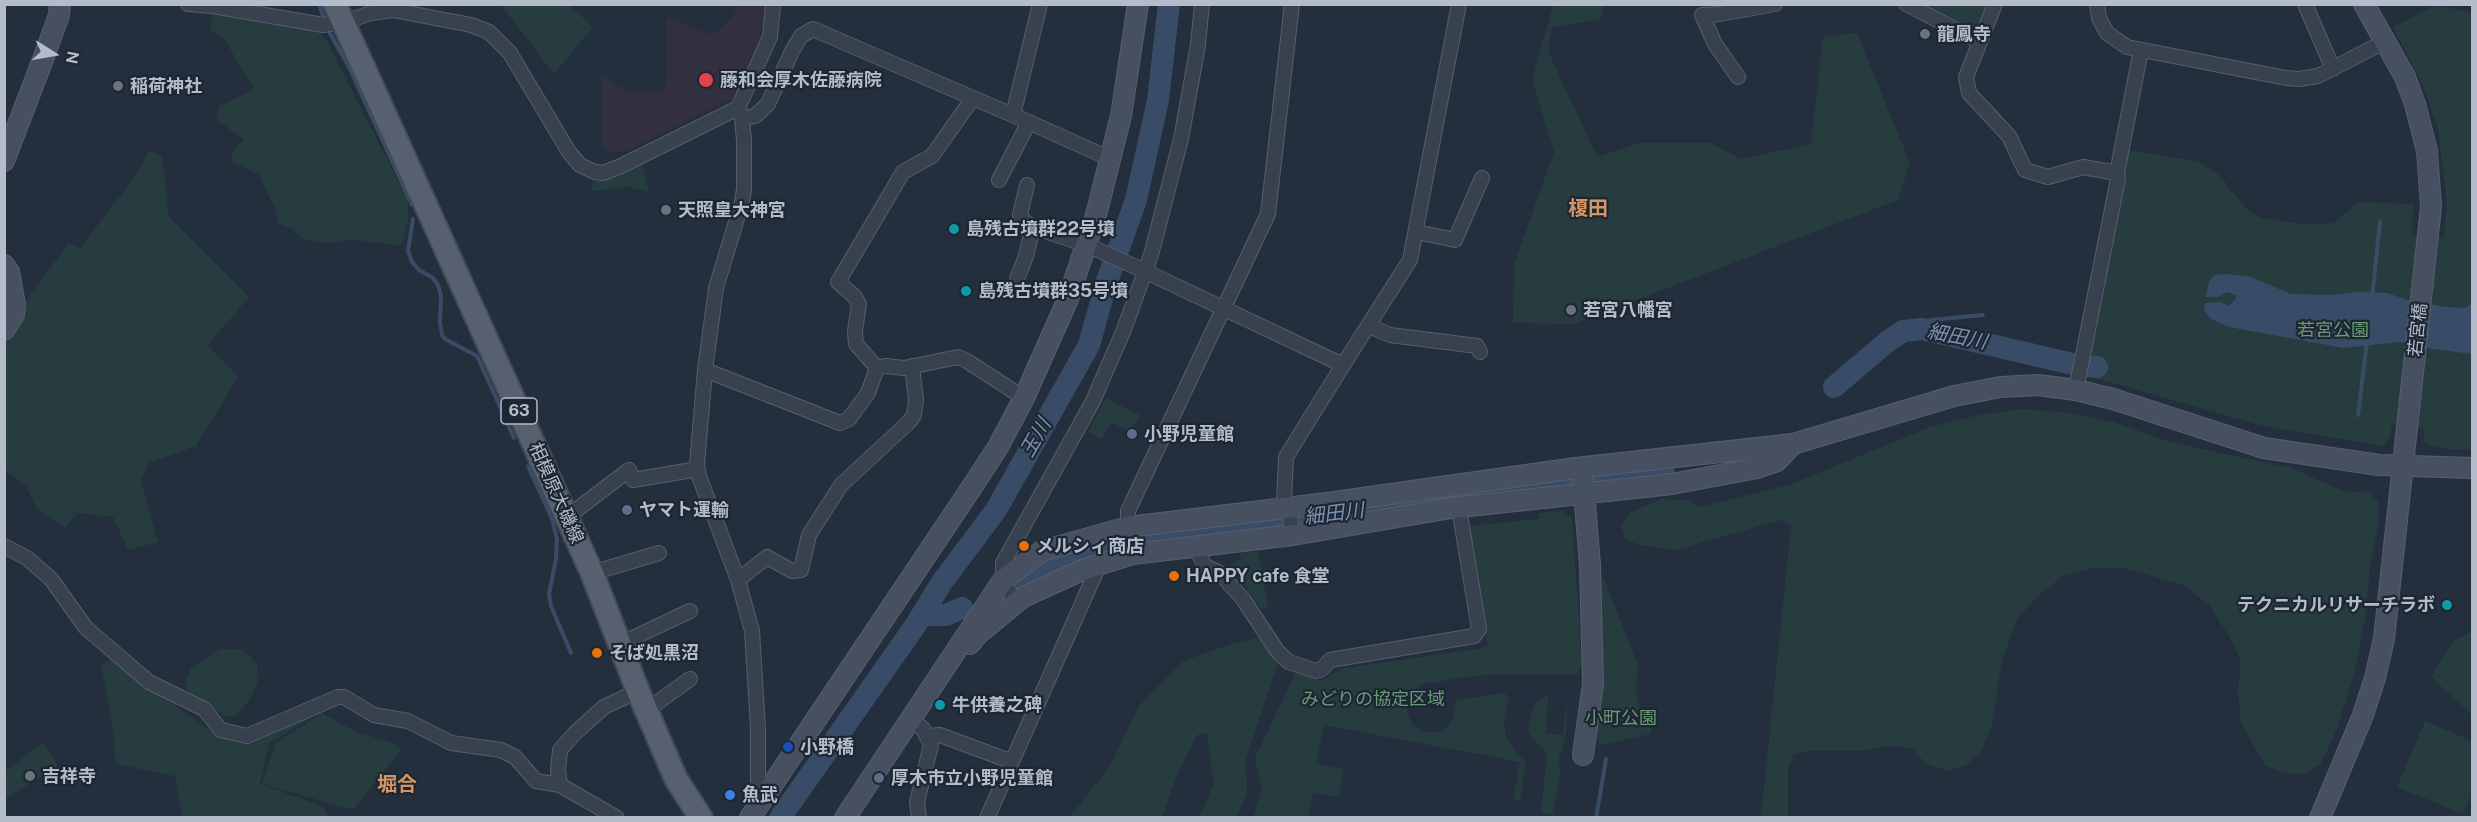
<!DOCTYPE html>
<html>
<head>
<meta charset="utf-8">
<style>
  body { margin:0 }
  #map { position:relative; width:2477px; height:822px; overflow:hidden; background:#242f3e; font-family:"Public Sans",sans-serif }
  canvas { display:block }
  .frame { position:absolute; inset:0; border:6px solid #b4bcc9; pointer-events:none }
  .north { position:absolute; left:24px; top:24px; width:60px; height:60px; -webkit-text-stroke:4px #1d2633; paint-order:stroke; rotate:101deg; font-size:16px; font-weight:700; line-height:24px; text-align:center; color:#b4bcc9 }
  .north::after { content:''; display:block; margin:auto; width:21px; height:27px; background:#b4bcc9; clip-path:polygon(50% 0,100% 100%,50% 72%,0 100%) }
</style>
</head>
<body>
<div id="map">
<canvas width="2477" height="822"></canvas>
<div class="frame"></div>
<div class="north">N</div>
</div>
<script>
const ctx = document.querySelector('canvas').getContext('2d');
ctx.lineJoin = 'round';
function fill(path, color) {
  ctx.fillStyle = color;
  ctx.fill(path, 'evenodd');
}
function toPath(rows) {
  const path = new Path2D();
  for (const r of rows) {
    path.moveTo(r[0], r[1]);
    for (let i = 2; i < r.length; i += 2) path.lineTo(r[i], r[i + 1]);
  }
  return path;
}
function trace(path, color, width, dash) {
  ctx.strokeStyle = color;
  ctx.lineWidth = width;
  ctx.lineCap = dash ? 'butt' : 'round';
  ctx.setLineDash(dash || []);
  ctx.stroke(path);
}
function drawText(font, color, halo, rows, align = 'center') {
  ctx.font = font + ' "Public Sans","Noto Sans JP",sans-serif';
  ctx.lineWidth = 4.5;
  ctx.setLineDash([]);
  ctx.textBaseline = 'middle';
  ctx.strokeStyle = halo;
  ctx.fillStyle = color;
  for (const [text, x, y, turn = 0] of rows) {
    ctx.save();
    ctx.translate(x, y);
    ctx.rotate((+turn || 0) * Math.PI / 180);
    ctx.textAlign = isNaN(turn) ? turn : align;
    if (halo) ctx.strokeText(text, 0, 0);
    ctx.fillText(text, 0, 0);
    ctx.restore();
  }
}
const medical = toPath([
  [739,5,769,5,767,35,740,95,625,152,609,151,602,146,601,77,607,78,625,90,634,93,666,91,667,17,709,34,717,32,732,17]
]);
const green = toPath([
  [501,5,569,5,593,27,554,74],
  [1553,5,1605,5,1600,19,1552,28,1548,51,1597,157,1640,143,1710,143,1741,159,1811,144,1823,37,1857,33,1910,163,1898,200,1573,324,1513,323,1514,264,1554,152,1532,80],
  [1915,5,1990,5,1978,36],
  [2436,5,2472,13,2472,450,2447,449,2429,446,2424,441,2424,428,2392,425,2390,437,2383,446,2267,427,2085,375,2127,150,2198,161,2223,178,2229,189,2250,212,2261,218,2300,224,2323,224,2334,223,2358,202,2414,204,2411,235,2444,238,2447,200,2438,129,2424,88,2393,27],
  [213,14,228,14,318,32,326,39,408,201,408,220,401,246,350,239,328,244,301,239,293,229,277,223,276,211,258,174,233,162,231,154,244,139,216,120,218,107,254,89,224,39,210,29],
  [150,150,162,157,169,217,249,297,208,345,238,377,196,446,149,463,141,481,158,542,128,550,113,517,77,513,65,527,36,508,26,486,5,470,4,347,31,293,69,243,80,248,134,178],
  [642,163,649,192,623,186,622,188,611,187,610,189,592,191,593,176],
  [1106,398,1140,415,1130,432,1111,422,1102,439,1088,432],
  [2024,409,2071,413,2113,422,2170,442,2291,468,2343,491,2370,493,2379,503,2378,528,2370,566,2365,618,2355,671,2337,729,2320,765,2303,774,2284,773,2265,765,2241,723,2238,691,2241,661,2229,636,2209,605,2183,585,2125,568,2092,568,2063,576,2039,595,2017,619,2002,660,1992,725,1980,754,1964,766,1948,771,1926,764,1913,749,1892,746,1857,751,1809,751,1794,754,1788,769,1788,817,1761,817,1791,525,1781,520,1676,550,1638,545,1625,538,1621,525,1629,513,1661,499,1687,500,1699,507,1792,484,1930,427,1979,415],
  [1563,511,1572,518,1579,621,1581,663,1578,674,1496,674,1460,678,1423,684,1415,689,1409,702,1407,713,1412,724,1425,732,1439,732,1446,728,1453,717,1456,700,1505,693,1509,700,1504,721,1506,736,1514,750,1526,763,1520,800,1513,801,1520,762,1324,725,1316,764,1344,769,1339,797,1313,793,1308,817,1253,818,1262,791,1255,758,1297,670,1320,681,1341,669,1488,647,1468,526,1539,519,1539,513],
  [1258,551,1268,607,1262,610,1239,578,1228,566,1241,559,1239,554],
  [1604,578,1638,666,1635,690,1641,711,1652,728,1650,734,1607,744,1599,743,1596,739,1603,674,1603,633,1599,582],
  [2472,631,2472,715,2431,677,2453,641],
  [1261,637,1282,651,1246,758,1247,793,1236,817,1199,817,1214,784,1207,733,1197,735,1177,776,1162,817,1069,818,1110,766,1139,706,1183,661,1235,643],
  [220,649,243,649,257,664,258,682,249,700,237,715,225,717,216,709,190,696,185,685,191,668],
  [110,659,208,729,233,741,257,740,315,713,314,716,269,743,260,784,323,806,328,817,182,817,175,776,116,764,112,723,101,664],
  [1545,696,1548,696,1546,733,1563,735,1567,698,1566,735,1559,757,1560,772,1553,815,1541,813,1547,753,1531,737,1528,728,1533,706],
  [322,713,354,731,392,743,401,750,353,810,262,784,275,744],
  [2425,721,2472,741,2472,792,2463,814,2397,787],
  [44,742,58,766,5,799,5,771]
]);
const water = toPath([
  [2225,274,2248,276,2291,294,2330,295,2358,292,2388,293,2404,299,2445,307,2465,308,2472,304,2472,354,2433,349,2400,342,2344,348,2229,327,2211,319,2204,310,2205,303,2220,302,2228,306,2236,299,2236,295,2227,292,2219,297,2206,297,2209,281,2215,275]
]);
const stream = toPath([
  [319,4,325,21],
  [327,28,349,67,412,205],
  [413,219,408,251,412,262,419,270,433,278,438,285,441,296,440,322,442,335,445,339,477,356,514,438],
  [2372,298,2380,222],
  [1903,331,1916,323,1931,320,1983,315],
  [2358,415,2367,341],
  [528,466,552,519,557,539,556,559,549,594,551,606,571,653],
  [1596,818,1606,759]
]);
const river = toPath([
  [1834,387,1888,341,1903,331,1922,329,2073,364,2097,367],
  [1013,586,1065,561,1138,539,1571,482,1664,473],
  [922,615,946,615,962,608],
  [780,818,915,626,942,582,996,510,1089,345,1106,284,1136,200,1158,100,1169,4]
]);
const street = toPath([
  [188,4,213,6,323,25,344,22,371,13,393,10,471,25,489,32,510,53,569,152,580,165,595,172,603,173,621,166,738,108,742,118,744,140,744,189,742,202,716,288,705,370,697,464,699,476,738,580,752,631,758,728,758,782,766,792],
  [1040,4,1013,115,1111,159],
  [1906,4,1980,42],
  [1995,4,1966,77,1969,93,2009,136,2025,170,2048,177,2083,167,2117,173],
  [2097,4,2099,18,2107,33,2127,47,2286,78,2299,79,2318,76,2384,42],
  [2305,4,2333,69],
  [1738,77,1715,44,1702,15,1720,14,1775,4],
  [738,108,770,37,773,4],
  [742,118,755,116,768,104,792,51,801,36,813,29,973,98],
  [999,180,1029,122],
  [1033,227,1087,245,1138,268,1343,365,1286,457,1284,502,1288,507,1293,535],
  [1417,232,1455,240,1482,178],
  [1017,279,1026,256,1033,227,1024,221,1020,215,1027,185],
  [1369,326,1390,335,1477,346,1480,352],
  [1343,365,1410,260,1459,4],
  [877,368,856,344,855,331,859,304,855,297,838,282,903,172,932,156,973,98,1013,115],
  [705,370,840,423,849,419,868,393,877,368,885,366,904,368,958,357,967,361,1024,398],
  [2076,390,2118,179,2117,173,2141,50],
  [567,517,629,470,633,480,698,469],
  [4,546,27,558,51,579,86,628,149,682,204,709,221,730,247,736,338,697,344,697,374,715,408,721,451,743,501,750,515,757,536,781,560,785],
  [1195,546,1205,566,1220,573,1243,599,1278,652,1289,662,1316,671,1322,669,1330,660,1474,636,1479,629,1459,508],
  [1133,554,1128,527,1128,511,1268,214,1292,4],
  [592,573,659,553],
  [738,580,767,557,792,571,801,570,809,535,841,485,909,422,914,415,916,400,912,366],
  [1015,602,1003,580,1003,563,1092,403,1123,332,1151,255,1181,139,1198,45,1202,4],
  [620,644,690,611],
  [647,710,690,679],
  [912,719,923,729,931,745,917,802,919,818],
  [928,736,940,735,1010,761],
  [617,818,560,785,558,770,560,750,575,733,604,707,638,691],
  [987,818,1100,563]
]);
const secondary = toPath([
  [4,161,45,54,59,15,60,4],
  [4,265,9,272,15,304,14,315,4,330],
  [1583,480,1590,565,1593,684,1583,755],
  [970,644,977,635,1023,597,1085,569,1133,554,1293,535,1451,508,1672,484,1757,468,1777,461,1793,444],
  [750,818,970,490,998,447,1024,398,1068,299,1096,215,1121,116,1138,4],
  [845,818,1003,580,1042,551,1128,527,1327,503,1576,468,1793,444,1954,396,2001,387,2038,385,2076,390,2113,399,2264,448,2379,465,2472,468],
  [2320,818,2363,715,2375,678,2384,639,2431,207,2427,151,2415,104,2405,77,2364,4]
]);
const primary = toPath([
  [335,4,592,573,638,691,676,779,701,818]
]);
const markers = [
  [1925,34,6,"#6b7280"],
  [706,80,8,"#e0444e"],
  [118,86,6,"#6b7280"],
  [666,210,6,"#6b7280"],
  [954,229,6,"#0f9aa8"],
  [966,291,6,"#0f9aa8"],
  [1571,310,6,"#6b7280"],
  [1132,434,6,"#5c6f8a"],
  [627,510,6,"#5c6f8a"],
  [1024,546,6,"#e8710a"],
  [1174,576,6,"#e8710a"],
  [2447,605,6,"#0f9aa8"],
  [597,653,6,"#e8710a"],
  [940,705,6,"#0f9aa8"],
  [788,747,6,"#1a4fb4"],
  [30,776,6,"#6b7280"],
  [879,778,6,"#5c6f8a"],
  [730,795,6,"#3f7fe0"]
];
const shields = [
  [519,411,36]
];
const shieldNames = [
  ["63",519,411]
];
const poiNames = [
  ["龍鳳寺",1937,34],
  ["藤和会厚木佐藤病院",720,80],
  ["稲荷神社",130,86],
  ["天照皇大神宮",678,210],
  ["島残古墳群22号墳",966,229],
  ["島残古墳群35号墳",978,291],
  ["若宮八幡宮",1583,310],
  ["小野児童館",1144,434],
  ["ヤマト運輸",639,510],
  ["メルシィ商店",1036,546],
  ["HAPPY cafe 食堂",1186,576],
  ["テクニカルリサーチラボ",2435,605,"right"],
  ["そば処黒沼",609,653],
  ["牛供養之碑",952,705],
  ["小野橋",800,747],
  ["吉祥寺",42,776],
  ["厚木市立小野児童館",891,778],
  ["魚武",742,795]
];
const parkNames = [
  ["若宮公園",2333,330],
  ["みどりの協定区域",1373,699],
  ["小町公園",1621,718]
];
const streetNames = [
  ["若宮橋",2418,330,-84],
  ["相模原大磯線",556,493,66]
];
const neighbourhoodNames = [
  ["榎田",1588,209],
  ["堀合",397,785]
];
const waterNames = [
  ["細田川",1957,337,11],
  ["玉川",1036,438,-60],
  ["細田川",1334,514,-7]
];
fill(medical, '#32303f');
fill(green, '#263c3f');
fill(water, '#394c67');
trace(stream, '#394c67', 4);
trace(river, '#394c67', 22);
trace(street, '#565f6c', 16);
trace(secondary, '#565f6c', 22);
trace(primary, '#414a57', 26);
trace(street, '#38414e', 14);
trace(secondary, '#465061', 20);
trace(primary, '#56606e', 22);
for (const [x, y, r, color] of markers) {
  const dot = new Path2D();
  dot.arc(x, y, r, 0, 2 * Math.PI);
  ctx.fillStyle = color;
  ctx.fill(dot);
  trace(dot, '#1d2633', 2);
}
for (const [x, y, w] of shields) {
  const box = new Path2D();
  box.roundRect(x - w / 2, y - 13, w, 26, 4.5);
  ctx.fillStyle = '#1d2633';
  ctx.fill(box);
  trace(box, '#b4bcc9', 1.5);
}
drawText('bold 16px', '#b4bcc9', null, shieldNames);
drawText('bold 18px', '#b4bcc9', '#1d2633', poiNames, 'left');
drawText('18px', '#6b9a76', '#1d2633', parkNames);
drawText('18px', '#b4bcc9', '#1d2633', streetNames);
drawText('bold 20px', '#d59563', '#1d2633', neighbourhoodNames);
drawText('italic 20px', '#7c92b1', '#1d2633', waterNames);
</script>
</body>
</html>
